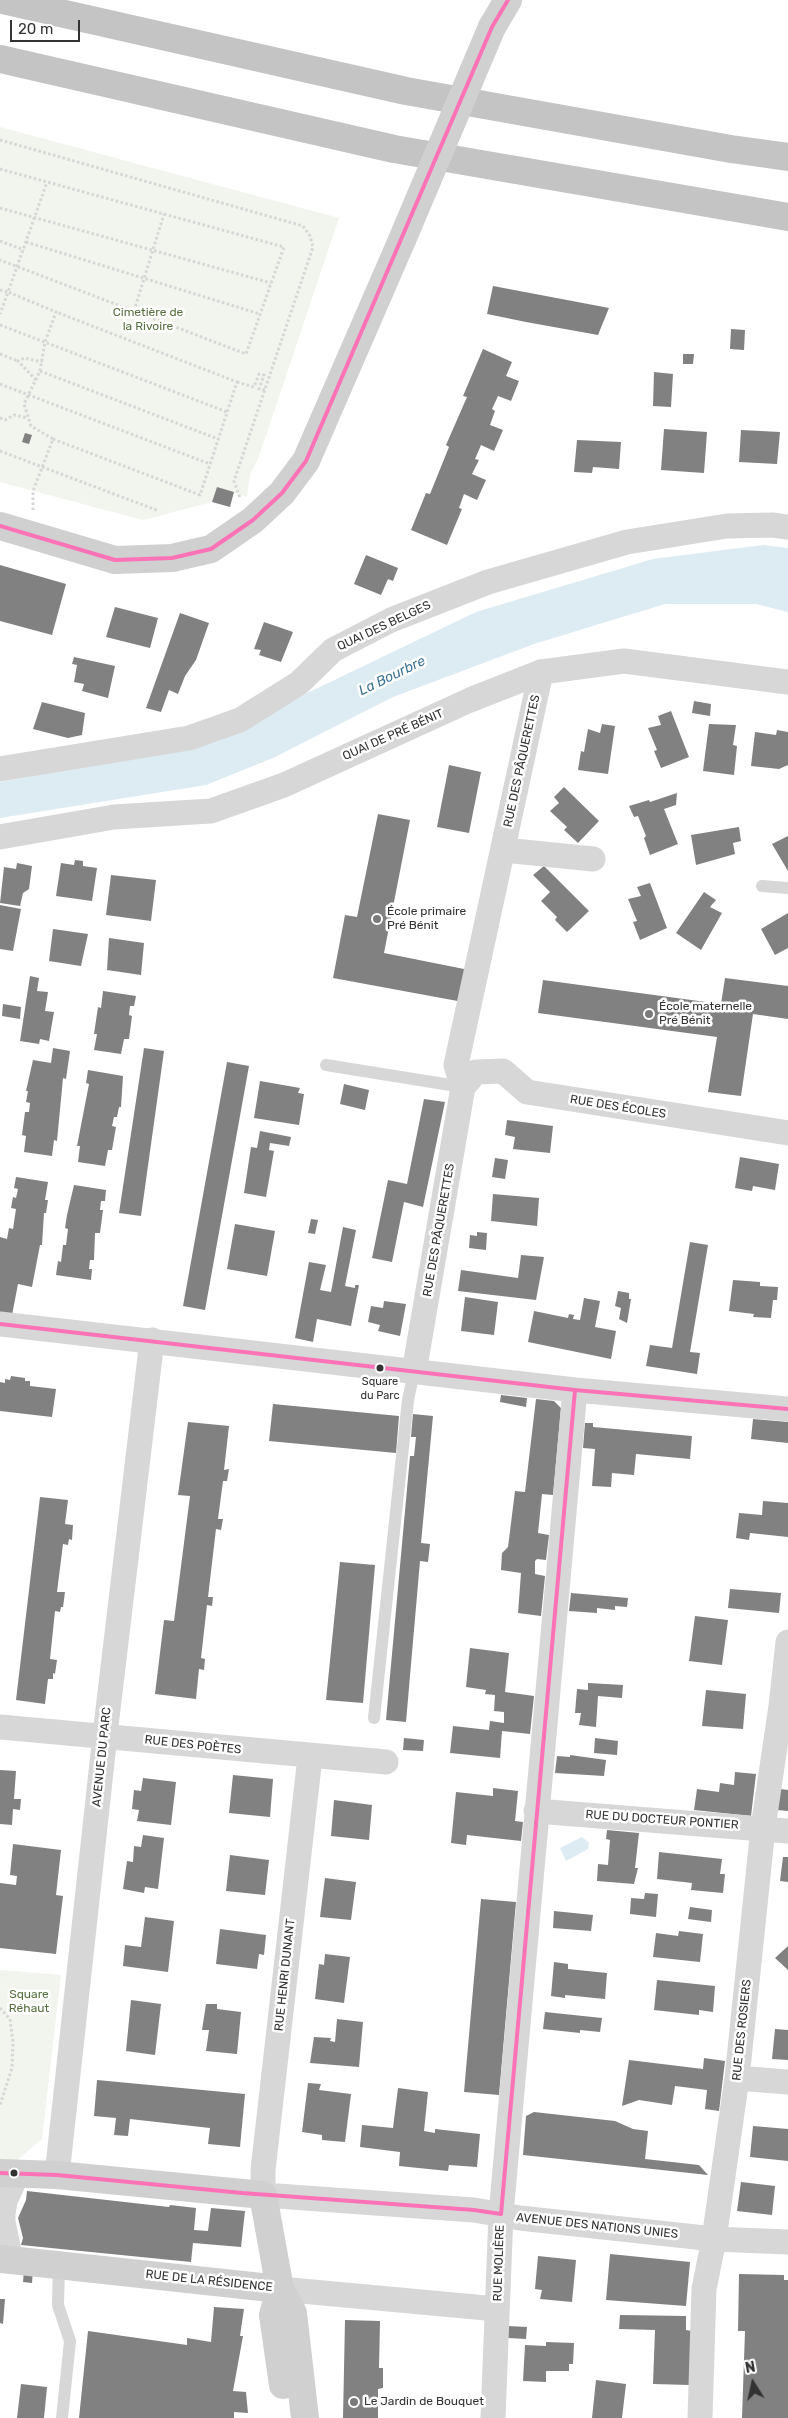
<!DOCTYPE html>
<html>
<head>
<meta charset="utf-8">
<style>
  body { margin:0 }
  #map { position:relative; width:788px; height:2418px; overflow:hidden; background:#fff; font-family:Rubik,sans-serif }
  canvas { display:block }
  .north { position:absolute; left:728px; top:2358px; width:50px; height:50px; -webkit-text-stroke:4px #fff; paint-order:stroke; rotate:350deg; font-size:14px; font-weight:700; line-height:20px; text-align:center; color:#333 }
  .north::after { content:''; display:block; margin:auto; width:18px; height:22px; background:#333; clip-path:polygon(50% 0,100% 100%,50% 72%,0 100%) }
  .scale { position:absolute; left:10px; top:20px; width:70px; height:22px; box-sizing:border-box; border:2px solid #333; border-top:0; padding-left:6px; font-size:15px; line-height:18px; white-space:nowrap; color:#333; -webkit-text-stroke:4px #fff; paint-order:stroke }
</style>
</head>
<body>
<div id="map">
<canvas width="788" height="2418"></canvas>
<div class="north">N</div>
<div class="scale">20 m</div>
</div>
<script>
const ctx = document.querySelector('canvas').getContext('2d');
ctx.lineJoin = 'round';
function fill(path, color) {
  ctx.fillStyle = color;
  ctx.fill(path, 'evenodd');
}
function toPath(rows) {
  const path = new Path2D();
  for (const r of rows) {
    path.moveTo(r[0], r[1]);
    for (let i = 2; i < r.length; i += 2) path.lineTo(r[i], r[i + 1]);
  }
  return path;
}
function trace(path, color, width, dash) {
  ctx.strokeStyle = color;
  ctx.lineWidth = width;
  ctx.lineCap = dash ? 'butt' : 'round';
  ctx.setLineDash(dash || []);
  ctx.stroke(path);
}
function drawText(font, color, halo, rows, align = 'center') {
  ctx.font = font + ' Rubik,sans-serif';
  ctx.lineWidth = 5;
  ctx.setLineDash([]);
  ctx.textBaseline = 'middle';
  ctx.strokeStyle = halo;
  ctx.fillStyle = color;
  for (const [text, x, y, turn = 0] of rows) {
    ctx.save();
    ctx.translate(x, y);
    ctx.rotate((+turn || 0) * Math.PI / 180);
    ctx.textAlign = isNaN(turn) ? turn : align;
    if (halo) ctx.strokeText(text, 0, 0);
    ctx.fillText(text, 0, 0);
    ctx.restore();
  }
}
const green = toPath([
  [0,127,339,218,258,459,250,474,247,497,217,487,212,502,143,520,0,482],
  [0,1970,61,1975,42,2139,15,2162,0,2160]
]);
const water = toPath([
  [763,545,788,548,788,612,756,604,665,604,534,644,393,697,273,758,206,785,0,818,0,782,219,741,276,708,476,612,653,559],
  [582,1837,589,1843,588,1849,566,1861,560,1848]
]);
const building = toPath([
  [493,286,567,300,609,308,598,335,526,322,487,314],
  [731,329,745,330,744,350,730,349],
  [483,349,512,362,506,376,519,381,511,401,498,396,492,409,495,411,490,425,503,430,494,451,481,445,475,459,479,460,472,474,486,480,477,500,464,494,459,508,462,509,447,545,411,530,426,493,430,494,449,447,446,445,467,397,463,396],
  [683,354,694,354,693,364,683,364],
  [654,372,673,374,671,407,653,406],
  [664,429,707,432,704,473,661,470],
  [741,430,780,432,777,464,739,462],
  [25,433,32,435,29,444,22,442],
  [577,440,621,442,619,469,593,467,592,473,574,472],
  [217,487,234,492,230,507,212,502],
  [366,555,398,568,393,581,388,579,381,595,354,584],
  [0,565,66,584,52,635,0,621],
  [115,607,158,618,150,648,106,637],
  [180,613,209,623,196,660,185,676,178,694,169,690,161,712,146,708],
  [264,622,293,632,281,662,259,655,261,650,254,649],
  [74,657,115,666,108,698,82,691,84,684,74,682,77,665,72,664],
  [694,701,711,704,710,716,692,713],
  [42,702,85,713,82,735,68,738,33,729],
  [671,711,689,757,661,768,654,751,657,750,648,728,661,725,658,716],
  [602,724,615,726,608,774,578,770,581,751,584,752,588,729,600,733],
  [709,724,736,725,733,745,737,746,734,775,703,771],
  [777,730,788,732,788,765,779,769,751,766,755,732,776,735],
  [449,765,481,772,469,833,437,827],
  [564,787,599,821,578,843,564,830,567,827,550,811,559,803,554,797],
  [677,793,676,805,664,809,678,844,650,855,644,838,646,836,638,816,634,817,629,806,649,800,650,802],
  [378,814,410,820,384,953,469,970,463,1002,333,978,345,915,357,917],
  [739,827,741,841,733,843,735,854,696,865,691,835],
  [788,836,788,871,772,844],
  [75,860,83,861,83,866,97,868,92,901,56,896,61,863,74,865],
  [17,863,32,866,29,889,23,893,20,906,0,903,4,867,16,869],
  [544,866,589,911,567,932,555,920,557,917,541,901,550,892,533,875],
  [111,875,156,880,151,921,106,915],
  [650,883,667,928,640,940,633,922,637,921,628,899,641,896,637,887],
  [704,892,716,900,710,907,722,913,701,950,676,933],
  [0,905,21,909,13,951,0,949],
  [788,913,788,948,775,955,761,929],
  [53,929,88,934,81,966,49,961],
  [109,938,144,943,141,975,107,970],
  [30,976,39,978,37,991,48,992,45,1011,54,1012,49,1041,40,1039,39,1044,20,1041],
  [725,978,788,986,788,1019,753,1014,741,1096,708,1092,717,1037,538,1013,543,980,721,1004],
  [103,991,136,996,134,1006,130,1006,129,1015,132,1016,129,1039,124,1039,121,1054,94,1050,97,1034,94,1034,98,1007,101,1008],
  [3,1004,21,1007,20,1019,2,1016],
  [53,1048,70,1051,66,1079,63,1078,57,1141,54,1140,52,1156,24,1152,26,1136,22,1135,25,1112,29,1112,30,1103,26,1102,28,1091,26,1091,33,1060,51,1063],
  [144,1048,164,1051,141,1216,119,1213],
  [227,1062,249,1066,205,1310,183,1306],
  [88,1070,123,1076,121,1107,119,1107,117,1117,114,1117,112,1126,116,1127,112,1150,108,1150,105,1166,78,1162,80,1146,77,1146,89,1084,86,1083],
  [260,1081,300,1088,298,1093,304,1094,299,1125,254,1118],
  [344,1084,369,1090,365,1110,340,1104],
  [424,1099,445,1102,423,1207,404,1202,392,1262,372,1258,388,1180,407,1184],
  [507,1120,553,1126,550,1153,513,1149,515,1137,505,1135],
  [260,1131,291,1137,289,1146,270,1143,269,1150,274,1151,266,1197,244,1193,251,1147,257,1148],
  [740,1157,779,1164,775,1190,753,1186,752,1191,735,1188],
  [495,1158,508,1160,505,1179,492,1177],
  [16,1177,48,1182,45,1200,48,1200,46,1213,44,1213,42,1245,40,1245,32,1287,18,1284,12,1315,0,1313,0,1237,7,1239,9,1228,13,1229,16,1209,11,1208,13,1197,16,1198,18,1189,14,1188],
  [74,1185,106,1190,105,1201,101,1201,100,1210,103,1210,100,1233,95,1233,94,1260,90,1260,89,1269,92,1269,91,1280,56,1275,58,1261,61,1262,63,1245,66,1245,68,1229,65,1228,67,1215],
  [493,1194,539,1198,537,1226,491,1221],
  [311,1219,318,1220,315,1234,308,1233],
  [235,1224,275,1231,267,1276,227,1269],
  [343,1227,356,1230,345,1286,355,1288,355,1285,359,1285,351,1326,317,1319,313,1342,295,1338,309,1262,326,1265,320,1290,331,1292],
  [477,1232,487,1233,486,1250,469,1248,470,1235,477,1236],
  [690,1242,708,1245,690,1352,700,1353,697,1374,646,1366,650,1345,672,1348],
  [521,1255,544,1257,536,1300,458,1291,461,1270,518,1278],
  [733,1280,760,1282,760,1286,778,1287,777,1300,773,1300,771,1318,753,1317,754,1314,729,1311],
  [618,1291,629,1293,629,1299,631,1299,627,1323,619,1319,621,1308,615,1306],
  [465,1297,498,1302,494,1335,461,1331],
  [584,1298,600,1301,595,1327,616,1331,611,1359,528,1342,534,1311,568,1318,569,1314,574,1315,573,1319,580,1320],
  [384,1301,406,1304,400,1336,378,1331,380,1325,368,1322,371,1306,383,1308],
  [11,1376,25,1378,25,1381,30,1381,30,1386,56,1389,52,1417,0,1411,0,1382,5,1383,5,1379,10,1380],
  [501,1395,527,1398,526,1407,500,1402],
  [536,1399,554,1401,561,1408,553,1495,542,1494,538,1533,549,1535,546,1560,537,1559,535,1561,535,1574,545,1576,541,1616,518,1613,521,1573,501,1570,502,1553,508,1547,515,1491,525,1492],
  [273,1404,399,1416,396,1453,269,1441],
  [413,1414,433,1416,421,1543,430,1544,428,1562,420,1561,406,1722,386,1720,410,1456,414,1456,416,1437,411,1437],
  [753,1419,788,1422,788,1443,751,1439],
  [188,1422,229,1426,224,1470,229,1469,227,1481,223,1481,218,1519,223,1519,221,1530,216,1529,208,1597,213,1597,212,1606,207,1605,201,1658,205,1659,204,1670,199,1669,196,1699,155,1694,164,1620,174,1621,190,1496,178,1495],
  [585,1423,593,1423,593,1427,692,1436,690,1459,636,1454,634,1475,612,1473,611,1487,592,1486,595,1449,583,1448],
  [40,1497,68,1500,65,1524,73,1525,72,1540,69,1539,68,1545,63,1544,57,1592,65,1592,63,1607,61,1607,60,1612,55,1611,50,1659,57,1660,55,1674,53,1673,53,1679,48,1679,45,1704,16,1700],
  [763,1501,788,1503,788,1537,750,1533,749,1540,736,1538,739,1513,762,1515],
  [340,1562,375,1565,363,1703,326,1700],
  [730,1589,781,1593,779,1613,728,1608],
  [571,1593,628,1598,627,1607,615,1606,615,1610,597,1608,597,1613,569,1611],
  [695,1616,728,1620,722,1665,689,1661],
  [470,1648,509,1653,505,1692,534,1696,530,1734,502,1731,500,1758,450,1753,453,1726,489,1730,490,1721,504,1723,504,1712,494,1711,495,1695,485,1694,486,1690,466,1687],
  [588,1683,623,1685,622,1698,598,1696,596,1727,579,1725,581,1713,575,1713,577,1689,588,1690],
  [706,1690,746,1694,743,1729,702,1726],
  [404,1738,424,1740,423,1751,403,1750],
  [595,1738,618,1741,617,1755,594,1753],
  [570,1755,606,1760,604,1776,555,1773,557,1756,570,1757],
  [0,1770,16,1771,14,1799,21,1799,20,1810,13,1809,12,1825,0,1824],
  [735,1772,756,1774,751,1816,694,1810,697,1789,719,1792,720,1783,734,1785],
  [233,1775,273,1779,270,1817,229,1813],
  [143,1778,176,1782,171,1825,137,1821,139,1810,132,1809,134,1790,141,1791],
  [493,1788,518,1791,515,1821,523,1822,521,1841,467,1835,466,1845,451,1843,456,1792,493,1796],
  [780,1789,788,1790,788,1811,777,1810],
  [334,1800,372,1805,369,1840,331,1836],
  [607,1830,639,1833,635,1868,638,1868,634,1884,597,1881,598,1864,608,1865,610,1840,606,1839],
  [143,1835,164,1838,158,1889,145,1887,144,1893,123,1889,127,1861,133,1862,134,1846,141,1847],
  [13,1844,61,1850,56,1895,63,1896,56,1954,0,1948,0,1883,16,1885,17,1876,10,1875],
  [659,1852,722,1859,720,1874,725,1874,723,1893,691,1890,692,1883,657,1879],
  [230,1855,269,1860,265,1895,226,1891],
  [783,1857,788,1857,788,1882,780,1881],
  [325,1878,356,1882,351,1920,320,1917],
  [645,1893,658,1894,656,1917,630,1914,631,1898,644,1899],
  [481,1899,516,1902,499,2095,464,2092],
  [690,1907,712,1910,711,1922,688,1919],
  [554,1911,593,1915,591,1931,553,1928],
  [145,1917,174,1921,168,1972,123,1966,125,1945,141,1947],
  [220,1929,266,1935,264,1955,259,1954,257,1969,216,1964],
  [679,1931,703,1934,700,1962,653,1957,656,1933,678,1936],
  [788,1946,788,1970,775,1958],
  [325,1954,350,1957,344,2003,315,1999,319,1964,324,1965],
  [554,1962,568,1964,568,1969,607,1973,605,1999,565,1995,565,1998,551,1996],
  [657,1980,715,1986,713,2012,699,2010,699,2015,654,2010],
  [131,2000,161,2004,155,2055,126,2051],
  [206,2004,217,2004,217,2009,241,2012,237,2054,206,2051,209,2030,202,2030],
  [545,2012,602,2018,600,2032,580,2030,580,2033,543,2029],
  [337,2019,363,2022,359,2067,310,2063,314,2037,331,2038,330,2041,335,2042],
  [775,2029,788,2030,788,2060,772,2059],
  [704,2058,725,2061,719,2111,705,2109,707,2090,675,2086,672,2105,639,2100,622,2106,629,2060,703,2069],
  [97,2080,245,2094,240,2147,208,2144,210,2128,130,2119,128,2136,114,2135,116,2118,94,2116],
  [308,2083,321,2084,319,2090,351,2094,345,2142,322,2140,322,2135,302,2132],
  [398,2088,428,2092,424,2131,435,2133,435,2129,480,2134,477,2167,449,2165,448,2171,399,2166,400,2152,360,2147,362,2125,393,2128],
  [534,2112,615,2121,633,2129,648,2131,645,2159,699,2165,708,2175,523,2155,526,2116],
  [753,2126,788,2129,788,2161,750,2157],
  [741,2182,775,2186,772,2215,737,2211],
  [27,2191,169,2207,170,2205,196,2208,194,2230,208,2231,211,2208,245,2211,241,2247,193,2243,191,2262,21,2245,23,2238,18,2218,26,2200],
  [610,2254,690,2262,686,2306,606,2300],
  [538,2256,576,2260,572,2302,540,2299,542,2290,535,2289],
  [24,2269,33,2270,32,2283,23,2282],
  [739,2274,784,2275,784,2280,788,2280,788,2418,742,2418,745,2331,738,2331],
  [0,2299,5,2299,3,2324,0,2323],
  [214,2307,244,2309,240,2336,243,2336,233,2391,246,2392,248,2413,234,2412,234,2418,79,2418,88,2331,187,2345,187,2338,211,2342],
  [620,2315,686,2316,686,2330,692,2331,690,2385,653,2384,655,2330,619,2329],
  [345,2320,380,2321,379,2368,383,2368,383,2388,378,2389,378,2418,343,2418],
  [508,2326,527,2327,526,2339,508,2338],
  [546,2342,574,2343,573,2364,569,2364,569,2371,546,2371,546,2382,523,2381,525,2345,546,2346],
  [596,2380,626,2384,622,2418,592,2418],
  [21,2384,47,2387,44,2418,17,2418]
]);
const path = toPath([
  [0,140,303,226,310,236,313,247,234,481,240,498],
  [0,169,284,247,246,354,0,260],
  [0,208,271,283],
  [0,241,24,250],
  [26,242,260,314],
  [0,290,8,292,0,314],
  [134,311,164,214],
  [0,325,227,412],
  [0,354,18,361],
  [40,371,218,439],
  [36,380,18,361,24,358,42,362],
  [237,382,254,387,259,374,264,375,259,389,265,390],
  [0,384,210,464],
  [0,418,5,420,14,415,28,418],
  [53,439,200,495,237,382,56,312],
  [0,451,159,511],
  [33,510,33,491,53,439,31,426,24,404,40,371,45,342,56,312,8,292,47,182],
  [0,2008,10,2019,13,2042,12,2068,0,2105]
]);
const lane = toPath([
  [762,886,788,888],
  [326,1065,463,1087],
  [374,1718,408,1400,414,1372],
  [59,2265,58,2305,70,2341,62,2418]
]);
const street = toPath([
  [0,769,189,738,240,720,299,683,333,650,391,620,488,582,627,542,727,526,772,525,788,527],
  [0,837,114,817,211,811,284,785,470,700,541,672,624,661,788,682],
  [504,850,593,859],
  [463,1087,476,1072,503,1071,527,1092,788,1133],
  [0,1324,575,1390,788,1409],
  [414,1372,463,1087,456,1065,541,672],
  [0,1727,386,1762],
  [310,1757,263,2170,263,2195,474,2210,520,2218,714,2239,788,2242],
  [536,1811,788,1831],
  [737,2078,788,2082],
  [57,2175,106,1726,152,1340],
  [11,2260,3,2222,3,2214,5,2201,17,2175],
  [280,2289,497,2309],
  [493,2418,501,2214,575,1390],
  [700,2418,704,2289,714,2239,737,2078,763,1828,781,1706,788,1642]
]);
const secondary = toPath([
  [492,27,508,0],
  [0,526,115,560,172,558,211,549,253,520,282,493,306,461,402,240],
  [0,2173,57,2175,263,2195,280,2289,293,2313,305,2418],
  [0,2259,280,2289],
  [280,2289,273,2315,283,2385]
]);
const highway = toPath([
  [3,0,406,91,731,149,788,157],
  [0,59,394,149,788,217]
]);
const secondaryBridge = toPath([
  [402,240,492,27]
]);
const bus1 = toPath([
  [0,526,115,560,172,558,211,549,253,520,282,493,306,461,492,27,508,0],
  [0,1324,575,1390,788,1409],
  [0,2173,57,2175,242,2193,474,2210,501,2214],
  [501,2214,575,1390]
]);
const markers = [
  [377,919,5,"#7a7a7a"],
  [649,1014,5,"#7a7a7a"],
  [380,1368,4.5,"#333"],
  [14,2173,4.5,"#333"],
  [354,2402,5,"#7a7a7a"]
];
const busNames = [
  ["Square",380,1382],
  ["du Parc",380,1396]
];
const parkNames = [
  ["Cimetière de",148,313],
  ["la Rivoire",148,327],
  ["Square",29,1995],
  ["Réhaut",29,2009]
];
const streetNames = [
  ["QUAI DES BELGES",384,626,-25],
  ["QUAI DE PRÉ BÉNIT",393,735,-24],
  ["RUE DES PÂQUERETTES",522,761,-78],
  ["RUE DES ÉCOLES",618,1107,9],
  ["RUE DES PÂQUERETTES",439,1230,-80],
  ["RUE DES POÈTES",193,1745,6],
  ["AVENUE DU PARC",102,1757,-84],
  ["RUE DU DOCTEUR PONTIER",662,1820,4],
  ["RUE HENRI DUNANT",285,1975,-84],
  ["RUE DES ROSIERS",742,2030,-84],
  ["AVENUE DES NATIONS UNIES",597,2226,6],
  ["RUE MOLIÈRE",499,2263,-88],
  ["RUE DE LA RÉSIDENCE",209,2281,6]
];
const poiNames = [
  ["École primaire",387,912],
  ["Pré Bénit",387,926],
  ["École maternelle",659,1007],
  ["Pré Bénit",659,1021],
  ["Le Jardin de Bouquet",364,2402]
];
const waterNames = [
  ["La Bourbre",392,676,-26]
];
fill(green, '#f1f5ed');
fill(water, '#ddebf3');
fill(building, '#818181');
trace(path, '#d6d6d6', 3, [2.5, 2.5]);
trace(lane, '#d7d7d7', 12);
trace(street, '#d7d7d7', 25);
trace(secondary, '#d0d0d0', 28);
trace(highway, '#c4c4c4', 28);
trace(secondaryBridge, '#d0d0d0', 28);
trace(bus1, '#fc72b6', 4);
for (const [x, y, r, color] of markers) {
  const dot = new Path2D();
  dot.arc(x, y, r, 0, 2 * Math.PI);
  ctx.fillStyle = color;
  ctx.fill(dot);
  trace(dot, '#fff', 2);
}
drawText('11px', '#333', '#fff', busNames);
drawText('12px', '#56703f', '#fff', parkNames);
drawText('12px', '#333', '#fff', streetNames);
drawText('12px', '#333', '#fff', poiNames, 'left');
drawText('italic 14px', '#3f7597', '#fff', waterNames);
</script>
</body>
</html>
